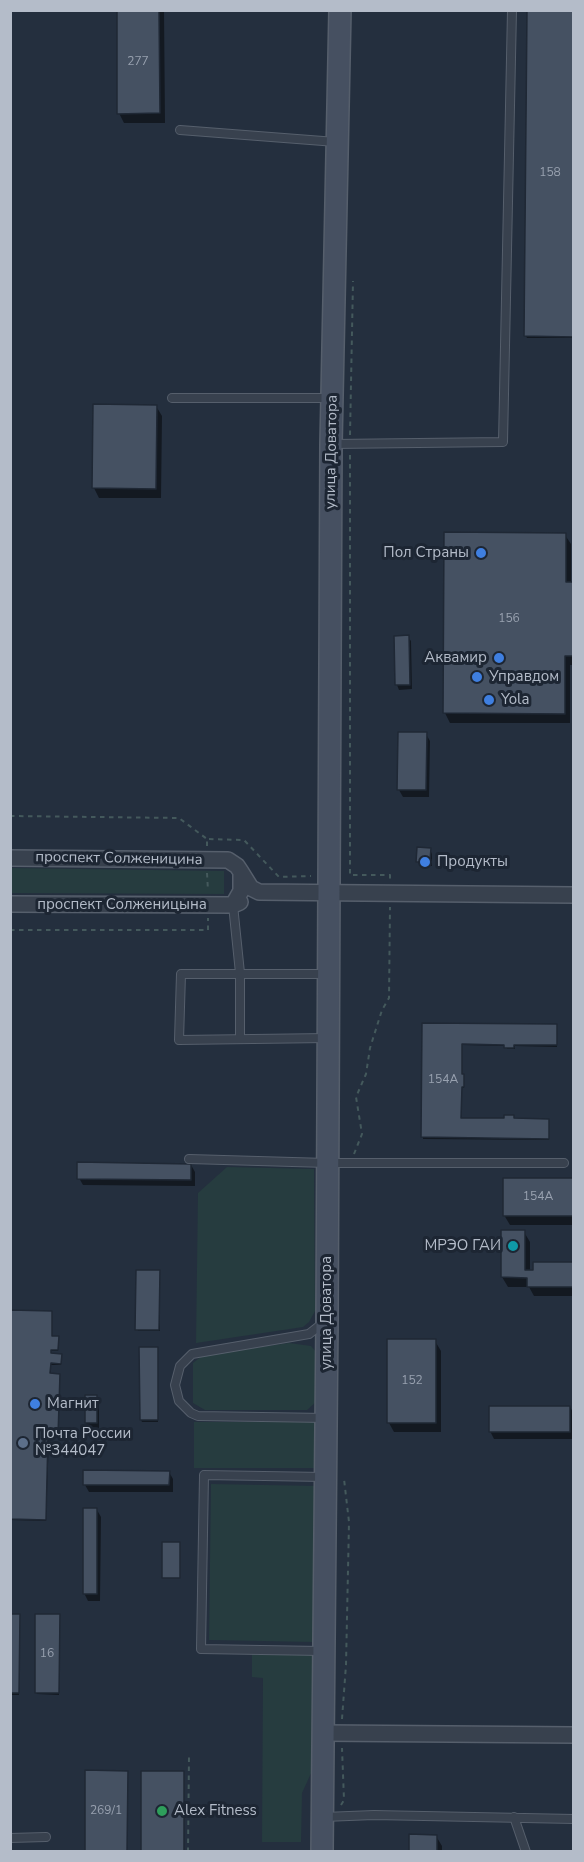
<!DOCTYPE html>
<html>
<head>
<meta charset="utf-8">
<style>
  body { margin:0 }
  #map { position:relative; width:584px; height:1862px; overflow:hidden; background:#242f3e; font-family:"Nunito Sans",sans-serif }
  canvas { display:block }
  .frame { position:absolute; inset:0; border:12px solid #b4bcc9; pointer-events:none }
</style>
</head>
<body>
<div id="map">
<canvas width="584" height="1862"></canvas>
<div class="frame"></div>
</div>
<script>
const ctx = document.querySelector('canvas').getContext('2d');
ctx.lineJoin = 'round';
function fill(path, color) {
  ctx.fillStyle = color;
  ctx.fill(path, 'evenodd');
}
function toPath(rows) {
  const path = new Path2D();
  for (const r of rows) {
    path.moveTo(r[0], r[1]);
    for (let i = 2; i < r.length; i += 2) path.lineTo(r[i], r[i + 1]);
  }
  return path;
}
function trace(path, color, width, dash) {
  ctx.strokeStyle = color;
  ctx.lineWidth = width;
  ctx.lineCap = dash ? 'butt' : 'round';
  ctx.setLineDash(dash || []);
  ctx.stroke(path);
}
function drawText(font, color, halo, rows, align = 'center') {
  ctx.font = font + ' "Nunito Sans",sans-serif';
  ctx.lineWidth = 6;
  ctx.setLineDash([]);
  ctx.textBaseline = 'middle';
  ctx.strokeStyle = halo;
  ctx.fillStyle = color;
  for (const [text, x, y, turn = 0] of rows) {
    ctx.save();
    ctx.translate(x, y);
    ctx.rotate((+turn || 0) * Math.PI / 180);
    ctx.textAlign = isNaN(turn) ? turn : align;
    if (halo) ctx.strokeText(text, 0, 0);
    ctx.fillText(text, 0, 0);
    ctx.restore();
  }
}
const green = toPath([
  [11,868,224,871,224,894,11,893],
  [227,1167,314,1169,315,1311,309,1322,303,1327,196,1343,198,1193],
  [289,1343,311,1346,318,1354,317,1401,307,1410,205,1410,193,1403,193,1363,203,1355],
  [194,1422,317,1422,317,1468,194,1468],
  [211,1484,317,1486,315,1642,209,1640],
  [252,1654,314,1655,313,1769,302,1793,301,1842,262,1842,263,1678,252,1677]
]);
const shadow = toPath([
  [118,10,164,10,165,123,124,123,119,113],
  [574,10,574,338,527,338,526,336],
  [156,406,162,416,161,498,99,498,94,488],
  [565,535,571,544,571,584,574,584,574,665,570,665,570,723,450,723,445,713],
  [396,637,408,637,411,641,412,689,399,690,397,685],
  [426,734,430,741,429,797,403,797,399,790],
  [430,849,432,854,432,866,420,866,418,862],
  [423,1024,557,1028,557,1047,515,1046,515,1049,507,1049,506,1046,462,1045,462,1075,464,1077,464,1088,462,1088,461,1119,548,1120,549,1140,423,1139],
  [191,1165,195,1172,195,1186,83,1185,79,1178],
  [574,1180,574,1225,510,1225,504,1215],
  [524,1232,530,1242,530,1272,574,1263,574,1296,534,1296,529,1287,508,1287,502,1277],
  [159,1272,160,1331,138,1331,137,1329],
  [10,1312,52,1313,52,1337,59,1339,58,1351,51,1351,51,1355,62,1357,61,1365,51,1365,51,1375,60,1377,58,1437,49,1437,46,1521,10,1520],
  [435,1341,441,1351,441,1432,394,1432,389,1423],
  [158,1350,158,1422,142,1422,141,1420],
  [97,1397,99,1401,99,1428,89,1427,86,1423],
  [570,1407,574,1414,574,1439,494,1439,490,1431],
  [169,1472,173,1479,173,1492,89,1492,85,1485],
  [97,1510,101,1517,100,1601,88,1601,84,1593],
  [10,1615,20,1617,19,1695,10,1695],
  [60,1617,59,1695,37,1694,36,1693],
  [436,1836,442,1846,442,1852,410,1852]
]);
const building = toPath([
  [117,10,159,10,160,113,117,114,117,10],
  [527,10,574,10,574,337,524,336,527,10],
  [93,404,157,405,156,489,92,488,93,404],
  [444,532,566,533,566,582,574,582,574,656,565,656,565,714,443,713,444,532],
  [409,635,410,685,395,685,394,636,409,635],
  [398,732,427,732,426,790,397,790,398,732],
  [417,847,431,848,430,862,416,862,417,847],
  [422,1023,557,1024,557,1045,514,1045,514,1048,504,1048,504,1045,462,1044,462,1074,464,1074,464,1087,462,1087,461,1118,504,1118,504,1115,514,1115,514,1118,549,1119,549,1139,421,1137,422,1023],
  [77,1162,191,1164,191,1180,77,1179,77,1162],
  [503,1178,574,1178,574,1216,503,1216,503,1178],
  [501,1230,525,1230,525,1270,533,1270,533,1262,574,1262,574,1287,527,1287,527,1278,501,1277,501,1230],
  [136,1270,160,1270,159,1330,135,1330,136,1270],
  [10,1310,52,1311,52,1336,59,1336,58,1350,51,1350,51,1353,62,1354,61,1364,51,1363,50,1373,60,1374,58,1436,48,1435,46,1520,10,1519,10,1310],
  [387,1339,436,1339,436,1423,387,1423,387,1339],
  [139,1347,158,1347,158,1420,140,1420,139,1347],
  [85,1395,97,1395,97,1423,85,1423,85,1395],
  [489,1406,570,1406,570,1432,489,1432,489,1406],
  [83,1470,170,1471,169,1485,83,1485,83,1470],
  [83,1508,97,1508,97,1594,83,1594,83,1508],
  [162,1542,180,1542,180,1578,162,1578,162,1542],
  [10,1614,20,1614,19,1693,10,1693,10,1614],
  [35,1614,60,1614,59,1693,35,1693,35,1614],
  [85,1770,128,1771,127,1852,85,1852,85,1770],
  [141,1771,184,1771,184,1852,141,1852,141,1771],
  [409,1834,437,1835,437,1852,409,1852,409,1834]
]);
const path = toPath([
  [350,435,353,281],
  [350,455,350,875,390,875,390,880],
  [10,816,179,818,207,839],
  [207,846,207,839,244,840,279,877,311,876],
  [207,873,208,891],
  [10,930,208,930,208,918],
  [354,1154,362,1134,356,1097,366,1074,370,1048,382,1010,389,998,390,907],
  [342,1719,346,1665,349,1522,344,1479],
  [341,1805,344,1800,342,1748],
  [188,1852,189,1756]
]);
const lane = toPath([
  [180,130,336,142],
  [172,398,331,398],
  [333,444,503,442,512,10],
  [233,905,240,973,240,1039],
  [327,974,181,974,179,1040,327,1038],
  [189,1159,327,1163,564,1163],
  [323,1323,309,1334,192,1354,180,1366,175,1385,179,1401,191,1413,198,1416,326,1418],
  [321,1651,201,1649,204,1475,324,1477],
  [324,1817,374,1815,574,1819],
  [514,1817,526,1852],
  [10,1838,46,1837]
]);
const street = toPath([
  [10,858,228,860,237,866,241,872,241,891,233,905],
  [241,872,251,888,259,892,574,895],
  [10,904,233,905,240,902],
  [323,1733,574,1735]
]);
const secondary = toPath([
  [322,1852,327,1321,331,444,340,10]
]);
const markers = [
  [481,553,6,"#3f7fe0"],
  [499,658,6,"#3f7fe0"],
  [477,677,6,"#3f7fe0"],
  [489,700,6,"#3f7fe0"],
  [425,862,6,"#3f7fe0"],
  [513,1246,6,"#0f9aa8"],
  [35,1404,6,"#3f7fe0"],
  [23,1443,6,"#5c6f8a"],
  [162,1811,6,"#2e9e5b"]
];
const numberNames = [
  ["277",138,62],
  ["158",550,173],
  ["156",509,619],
  ["154А",443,1080],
  ["154А",538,1197],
  ["152",412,1381],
  ["16",47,1654],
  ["269/1",106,1811]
];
const streetNames = [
  ["улица Доватора",332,452,-89],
  ["проспект Солженицина",119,859,1],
  ["проспект Солженицына",122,905],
  ["улица Доватора",327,1313,-90]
];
const poiNames = [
  ["Пол Страны",469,553,"right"],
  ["Аквамир",487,658,"right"],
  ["Управдом",489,677],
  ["Yola",501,700],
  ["Продукты",437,862],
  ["МРЭО ГАИ",501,1246,"right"],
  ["Магнит",47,1404],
  ["Почта России",35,1434],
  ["№344047",35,1451],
  ["Alex Fitness",174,1811]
];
fill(green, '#263c3f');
fill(shadow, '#0007');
fill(building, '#455162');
trace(building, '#1f2835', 1.5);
trace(lane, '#565f6c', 10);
trace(street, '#565f6c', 18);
trace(secondary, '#565f6c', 24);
trace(path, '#44595c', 2, [4.5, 4.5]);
trace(lane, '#38414e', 8);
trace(street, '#38414e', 15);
trace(secondary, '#465061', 21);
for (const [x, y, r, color] of markers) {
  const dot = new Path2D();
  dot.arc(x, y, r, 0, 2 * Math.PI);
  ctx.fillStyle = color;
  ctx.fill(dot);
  trace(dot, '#1d2633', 2);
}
drawText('12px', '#98a1af', null, numberNames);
drawText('15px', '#b4bcc9', '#1d2633', streetNames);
drawText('15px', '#b4bcc9', '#1d2633', poiNames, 'left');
</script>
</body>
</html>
